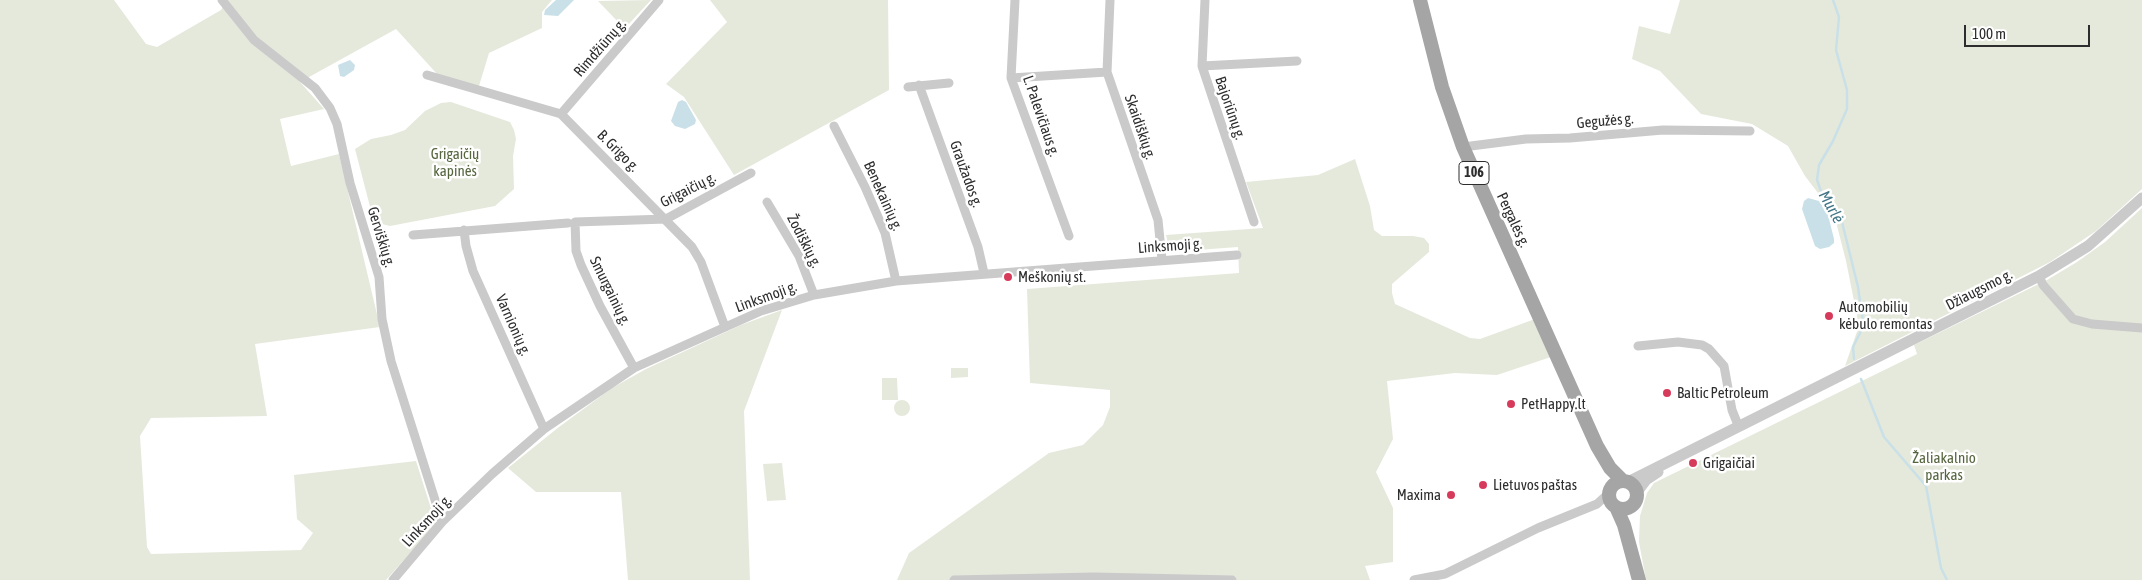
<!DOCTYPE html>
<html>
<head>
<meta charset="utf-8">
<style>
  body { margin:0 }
  #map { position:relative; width:2142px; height:580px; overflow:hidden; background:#fff; font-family:"Asap Condensed",sans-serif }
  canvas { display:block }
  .scale { position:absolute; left:1964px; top:25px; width:126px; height:22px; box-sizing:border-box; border:2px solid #2d2d2d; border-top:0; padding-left:6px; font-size:15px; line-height:18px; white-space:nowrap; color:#2d2d2d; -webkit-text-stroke:4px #fff; paint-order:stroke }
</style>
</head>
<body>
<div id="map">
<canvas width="2142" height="580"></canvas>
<div class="scale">100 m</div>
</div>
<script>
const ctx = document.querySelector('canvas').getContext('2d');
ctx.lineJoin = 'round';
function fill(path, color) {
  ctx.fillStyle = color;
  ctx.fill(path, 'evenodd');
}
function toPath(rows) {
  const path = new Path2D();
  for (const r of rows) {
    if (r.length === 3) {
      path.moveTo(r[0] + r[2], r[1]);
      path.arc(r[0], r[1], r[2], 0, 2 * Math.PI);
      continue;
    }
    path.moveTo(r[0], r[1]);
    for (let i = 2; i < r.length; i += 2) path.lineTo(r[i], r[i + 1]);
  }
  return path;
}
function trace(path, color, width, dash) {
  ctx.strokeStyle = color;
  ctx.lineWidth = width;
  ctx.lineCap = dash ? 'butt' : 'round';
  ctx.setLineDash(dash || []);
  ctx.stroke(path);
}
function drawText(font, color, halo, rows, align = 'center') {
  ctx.font = font + ' "Asap Condensed",sans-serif';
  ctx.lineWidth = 5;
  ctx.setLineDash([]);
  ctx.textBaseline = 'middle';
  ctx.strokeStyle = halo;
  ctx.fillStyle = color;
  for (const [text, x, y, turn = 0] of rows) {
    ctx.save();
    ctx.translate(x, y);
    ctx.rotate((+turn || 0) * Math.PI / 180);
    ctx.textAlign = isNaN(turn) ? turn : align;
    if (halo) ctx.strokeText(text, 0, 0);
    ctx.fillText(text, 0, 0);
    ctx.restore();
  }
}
const green = toPath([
  [0,0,114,0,146,44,157,47,221,10,227,0,552,0,542,12,542,28,489,53,479,86,438,75,396,29,300,82,324,109,280,119,291,166,339,154,380,327,255,344,267,416,151,418,140,436,147,547,151,554,301,550,313,533,297,519,294,475,416,461,436,524,386,580,0,580],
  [651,0,627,26,622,26,598,1],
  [710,0,888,0,889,90,734,175,684,97,666,84,727,22],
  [1680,0,2142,0,2142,189,2096,231,2050,262,1845,366,1859,326,1846,261,1834,214,1805,176,1788,146,1752,124,1701,114,1660,71,1632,59,1639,26,1670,34],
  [451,102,510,122,514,130,516,139,513,156,514,189,495,206,390,226,374,222,355,149,371,139,391,135,405,130,425,111,441,103],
  [1355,159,1370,206,1374,230,1382,236,1413,236,1424,238,1429,244,1429,252,1392,284,1392,293,1395,304,1470,338,1480,339,1535,319,1551,357,1497,375,1455,373,1387,381,1393,439,1376,472,1393,508,1393,562,1365,566,1370,580,897,580,909,553,1049,453,1083,445,1103,425,1110,407,1110,390,1030,383,1027,289,1239,273,1238,247,1170,252,1166,235,1263,228,1246,182,1318,175],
  [2142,208,2142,580,1646,580,1639,542,1640,516,1647,493,1654,483,1917,354,1914,345,2047,280,2077,262,2105,242],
  [782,310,744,411,750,580,628,580,621,492,536,492,508,468,559,427,612,388,646,369,741,325],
  [951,368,968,368,968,377,951,378],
  [882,378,897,378,898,400,882,400],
  [902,408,8],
  [782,463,786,500,767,501,763,464]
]);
const water = toPath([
  [556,0,574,0,558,16,544,15,545,10],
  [350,60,355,65,354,70,344,77,340,76,338,65],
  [682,100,686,102,696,120,695,124,685,129,675,126,671,121,678,102],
  [1808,198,1819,201,1828,215,1834,239,1834,243,1829,247,1820,249,1815,246,1802,209,1804,201]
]);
const stream = toPath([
  [1833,0,1839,17,1836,50,1847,90,1847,109,1833,141,1819,165,1817,180,1821,191,1835,206,1841,218,1858,287,1863,322,1861,331,1853,347,1854,359],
  [1861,379,1884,437,1926,486,1941,568,1947,580]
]);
const minor = toPath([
  [222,0,254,40,315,88,330,108,337,124,350,183,379,277,382,319,391,361,442,522],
  [1015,0,1011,78,1069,236],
  [1110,0,1107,72,1158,220,1162,260],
  [1205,0,1202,66,1254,222],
  [1202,66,1297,61],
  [427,75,561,114,692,247,701,262,725,327],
  [1011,78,1107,72],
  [919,85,978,247,984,273],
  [908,87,949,83],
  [561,114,659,0],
  [834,126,865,187,885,233,896,281],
  [1463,147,1526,139,1570,138,1663,130,1750,131],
  [767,202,799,256,814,295],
  [464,230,466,246,473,271,544,429],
  [413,235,568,223],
  [2039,276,2043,285,2073,319,2092,324,2142,328],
  [1638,346,1678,342,1702,345,1709,349,1724,366,1732,410,1738,425],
  [634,368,600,306,581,265,576,251,575,222,666,219,751,173],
  [393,580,442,522,492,474,544,429,634,368,761,311,814,295,896,281,1237,255],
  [954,580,1094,577,1232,580],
  [1414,580,1445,574,1538,528,1597,504,1609,493]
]);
const tertiary = toPath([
  [1628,482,2039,276,2088,246,2142,198],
  [1637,492,1646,480,1658,472]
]);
const primary = toPath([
  [1420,0,1442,87,1463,147,1597,446,1610,468,1623,481],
  [1623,495,14],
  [1616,507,1624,525,1639,580]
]);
const markers = [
  [1008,277,5,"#d73b5b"],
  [1829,316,5,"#d73b5b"],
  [1667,393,5,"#d73b5b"],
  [1511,404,5,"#d73b5b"],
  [1693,463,5,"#d73b5b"],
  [1483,485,5,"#d73b5b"],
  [1451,495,5,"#d73b5b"]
];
const shields = [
  [1474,173,30]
];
const shieldNames = [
  ["106",1474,173]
];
const streetNames = [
  ["Rimdžiūnų g.",600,48,-49],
  ["Bajoriūnų g.",1230,108,71],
  ["L. Palevičiaus g.",1041,116,71],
  ["Gegužės g.",1605,121,-5],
  ["Skaidiškių g.",1140,127,71],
  ["B. Grigo g.",618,151,45],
  ["Graužados g.",966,174,70],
  ["Grigaičių g.",688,190,-27],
  ["Benekainių g.",883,196,66],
  ["Pergalės g.",1513,220,65],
  ["Gerviškių g.",381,237,73],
  ["Žodiškių g.",804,241,63],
  ["Linksmoji g.",1170,246,-4],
  ["Džiaugsmo g.",1979,290,-27],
  ["Smurgainių g.",610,291,64],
  ["Linksmoji g.",766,297,-20],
  ["Varnionių g.",513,325,66],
  ["Linksmoji g.",427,521,-47]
];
const parkNames = [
  ["Grigaičių",455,154],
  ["kapinės",455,171],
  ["Žaliakalnio",1944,458],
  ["parkas",1944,475]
];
const poiNames = [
  ["Meškonių st.",1018,277],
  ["Automobilių",1839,307],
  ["kėbulo remontas",1839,324],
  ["Baltic Petroleum",1677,393],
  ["PetHappy.lt",1521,404],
  ["Grigaičiai",1703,463],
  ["Lietuvos paštas",1493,485],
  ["Maxima",1441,495,"right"]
];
const waterNames = [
  ["Murlė",1831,207,61]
];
fill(green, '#e5e9db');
fill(water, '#c9e0e8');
trace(stream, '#c9e0e8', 2.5);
trace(minor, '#cacaca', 9);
trace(tertiary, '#cacaca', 11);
trace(primary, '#a5a5a5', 14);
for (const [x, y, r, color] of markers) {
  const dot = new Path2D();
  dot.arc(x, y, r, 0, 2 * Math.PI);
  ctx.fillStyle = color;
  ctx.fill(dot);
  trace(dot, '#fff', 2);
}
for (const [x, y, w] of shields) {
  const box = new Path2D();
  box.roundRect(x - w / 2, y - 11.5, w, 23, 4);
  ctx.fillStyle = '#fff';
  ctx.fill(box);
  trace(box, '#2d2d2d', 1);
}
drawText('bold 14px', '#2d2d2d', null, shieldNames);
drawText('15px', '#2d2d2d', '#fff', streetNames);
drawText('15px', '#55653e', '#fff', parkNames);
drawText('15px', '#2d2d2d', '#fff', poiNames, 'left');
drawText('italic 16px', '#417688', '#fff', waterNames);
</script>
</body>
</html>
